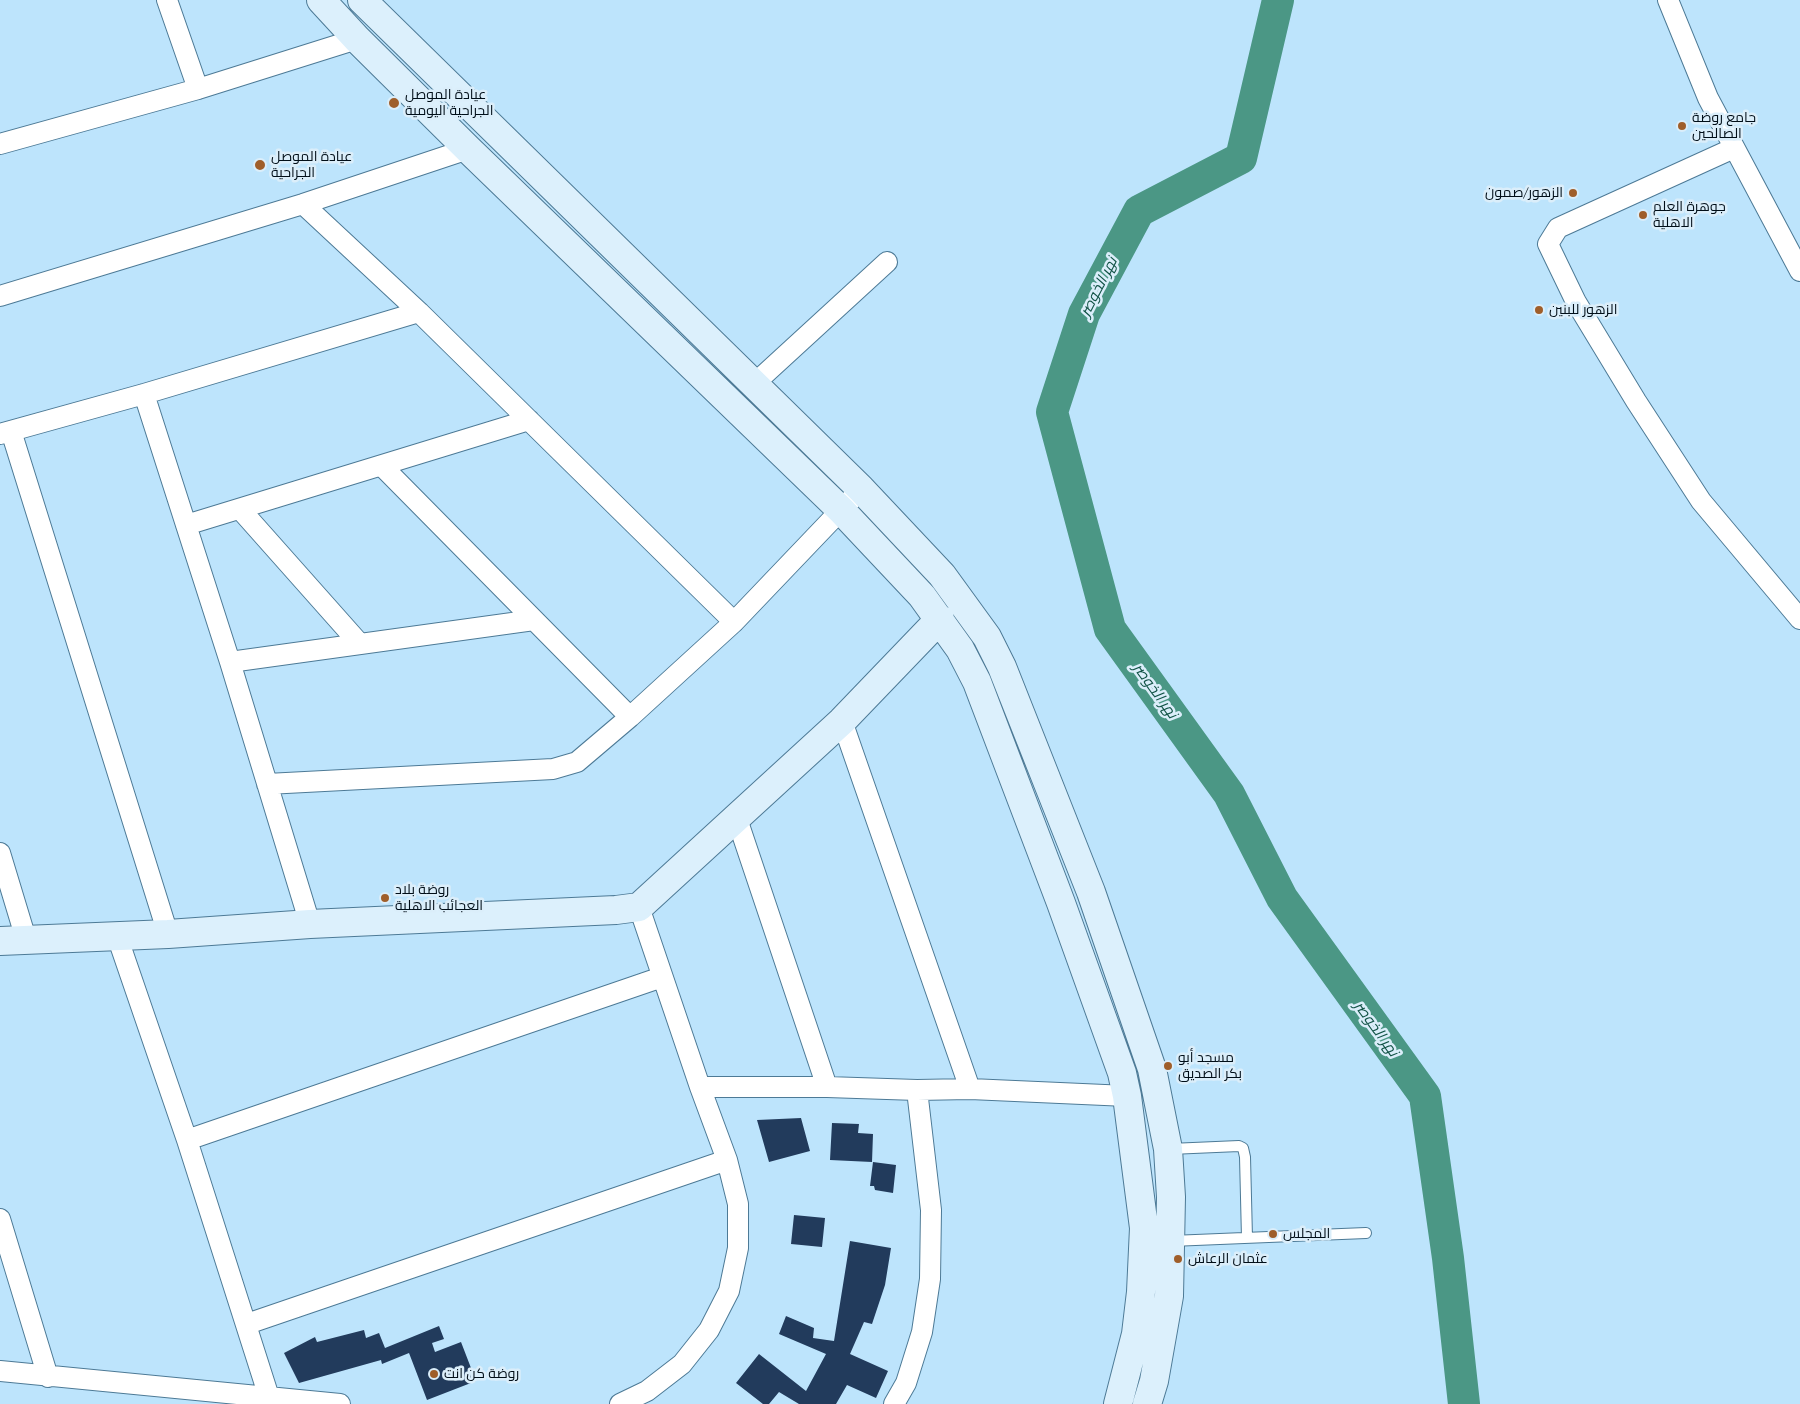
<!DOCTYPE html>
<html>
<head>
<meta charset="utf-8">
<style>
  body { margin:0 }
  canvas { display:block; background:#bde4fc }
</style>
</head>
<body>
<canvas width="1800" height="1404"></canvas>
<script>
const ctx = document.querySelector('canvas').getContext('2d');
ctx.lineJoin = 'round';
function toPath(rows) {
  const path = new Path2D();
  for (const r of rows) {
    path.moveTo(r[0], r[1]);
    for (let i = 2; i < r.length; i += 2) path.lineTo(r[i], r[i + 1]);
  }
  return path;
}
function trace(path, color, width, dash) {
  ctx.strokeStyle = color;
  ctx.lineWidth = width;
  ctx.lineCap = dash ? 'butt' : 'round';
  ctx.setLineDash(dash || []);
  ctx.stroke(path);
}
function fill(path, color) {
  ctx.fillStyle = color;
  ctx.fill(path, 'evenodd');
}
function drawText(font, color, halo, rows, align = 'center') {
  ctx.font = font + ' "PT Serif",Cairo,serif';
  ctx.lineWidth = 5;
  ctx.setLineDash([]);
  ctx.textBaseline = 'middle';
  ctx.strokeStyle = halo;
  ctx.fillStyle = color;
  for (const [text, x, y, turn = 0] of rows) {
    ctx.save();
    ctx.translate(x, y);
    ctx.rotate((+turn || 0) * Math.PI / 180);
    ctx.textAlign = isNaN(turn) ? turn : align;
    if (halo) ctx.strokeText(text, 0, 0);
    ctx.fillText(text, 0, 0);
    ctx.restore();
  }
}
const river = toPath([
  [1278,0,1241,158,1139,211,1084,314,1052,412,1110,629,1229,794,1282,898,1425,1096,1448,1258,1464,1404]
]);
const building = toPath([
  [801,1118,810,1151,769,1162,757,1120],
  [832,1123,859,1124,858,1133,873,1134,872,1162,830,1160],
  [873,1162,896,1165,893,1193,875,1190,874,1186,870,1186],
  [794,1215,825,1218,822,1247,791,1244],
  [850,1241,891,1248,885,1285,872,1324,864,1322,850,1354,888,1371,876,1398,847,1385,836,1404,799,1404,779,1392,769,1404,763,1404,736,1383,759,1354,806,1391,826,1354,779,1334,786,1316,814,1328,813,1338,834,1341],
  [439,1326,444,1339,432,1343,435,1352,461,1342,476,1381,427,1400,409,1353,382,1364,381,1360,299,1383,284,1353,315,1337,317,1342,364,1330,366,1338,379,1333,385,1348]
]);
const lane = toPath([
  [1170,1149,1239,1146,1243,1148,1245,1157,1247,1238],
  [1171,1241,1366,1233]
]);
const street = toPath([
  [167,0,198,89],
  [1668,0,1708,98,1800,271],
  [0,144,198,89,357,39],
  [1734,148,1558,228,1548,244,1576,302,1636,401,1701,501,1800,619],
  [303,204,419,312,734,622],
  [0,296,303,204,468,149],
  [754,384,887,262],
  [144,394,230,662,310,924],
  [11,431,168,934],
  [0,434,144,394,419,312],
  [382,466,630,717],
  [240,509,359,643],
  [186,525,529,420],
  [230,662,534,620],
  [842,721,970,1089],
  [267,784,553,769,577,762,630,717,734,622,861,489],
  [737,819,827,1087],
  [0,853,26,939],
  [117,936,187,1140,269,1397],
  [700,1087,827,1087,917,1090,970,1089,1127,1096],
  [187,1140,662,977],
  [0,1219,48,1377],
  [247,1324,727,1160],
  [0,1371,340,1404],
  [620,1404,647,1391,682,1364,709,1330,729,1291,738,1248,738,1204,727,1160,700,1087,639,907],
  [894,1404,906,1383,922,1332,930,1279,931,1210,917,1090]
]);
const secondary = toPath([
  [321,0,357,39,468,149,841,510,922,596,960,649,977,682,1061,903,1122,1073,1127,1096,1144,1228,1141,1292,1136,1334,1118,1404],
  [362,0,861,489,942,575,987,637,1002,667,1091,892,1152,1069,1168,1149,1171,1197,1169,1296,1154,1381,1147,1404],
  [0,941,168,934,310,924,616,910,639,907,842,721,940,619]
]);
const markers = [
  [394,103,6,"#9f5e2a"],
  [1682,126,5,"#9f5e2a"],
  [260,165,6,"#9f5e2a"],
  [1573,193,5,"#9f5e2a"],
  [1643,215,5,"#9f5e2a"],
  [1539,310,5,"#9f5e2a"],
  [385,898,5,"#9f5e2a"],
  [1168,1066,5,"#9f5e2a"],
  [1273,1234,5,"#9f5e2a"],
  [1178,1259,5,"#9f5e2a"],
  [434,1374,5,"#9f5e2a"]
];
const poiNames = [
  ["عيادة الموصل",405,95],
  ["الجراحية اليومية",405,111],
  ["جامع روضة",1692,118],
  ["الصالحين",1692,134],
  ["عيادة الموصل",271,157],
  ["الجراحية",271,173],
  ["الزهور/صمون",1563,193,"right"],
  ["جوهرة العلم",1653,207],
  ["الاهلية",1653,223],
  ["الزهور للبنين",1549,310],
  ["روضة بلاد",395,890],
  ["العجائب الاهلية",395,906],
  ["مسجد أبو",1178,1058],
  ["بكر الصديق",1178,1074],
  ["المجلس",1283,1234],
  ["عثمان الرعاش",1188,1259],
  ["روضة كن انت",444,1374]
];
const waterNames = [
  ["نهر الخوصر",1099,287,-63],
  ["نهر الخوصر",1155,691,54],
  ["نهر الخوصر",1376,1029,54]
];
trace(river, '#4b9785', 32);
fill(building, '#223b5c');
trace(lane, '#4d7a96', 12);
trace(street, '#4d7a96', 22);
trace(secondary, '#4d7a96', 30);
trace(lane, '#fff', 10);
trace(street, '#fff', 20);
trace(secondary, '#dcf0fc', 28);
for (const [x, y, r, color] of markers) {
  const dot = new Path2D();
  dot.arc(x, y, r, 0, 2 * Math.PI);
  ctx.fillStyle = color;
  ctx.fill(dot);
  trace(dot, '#dbeefa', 2);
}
drawText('14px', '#000e18', '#dbeefa', poiNames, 'left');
drawText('italic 15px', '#125346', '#dbeefa', waterNames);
</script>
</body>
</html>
